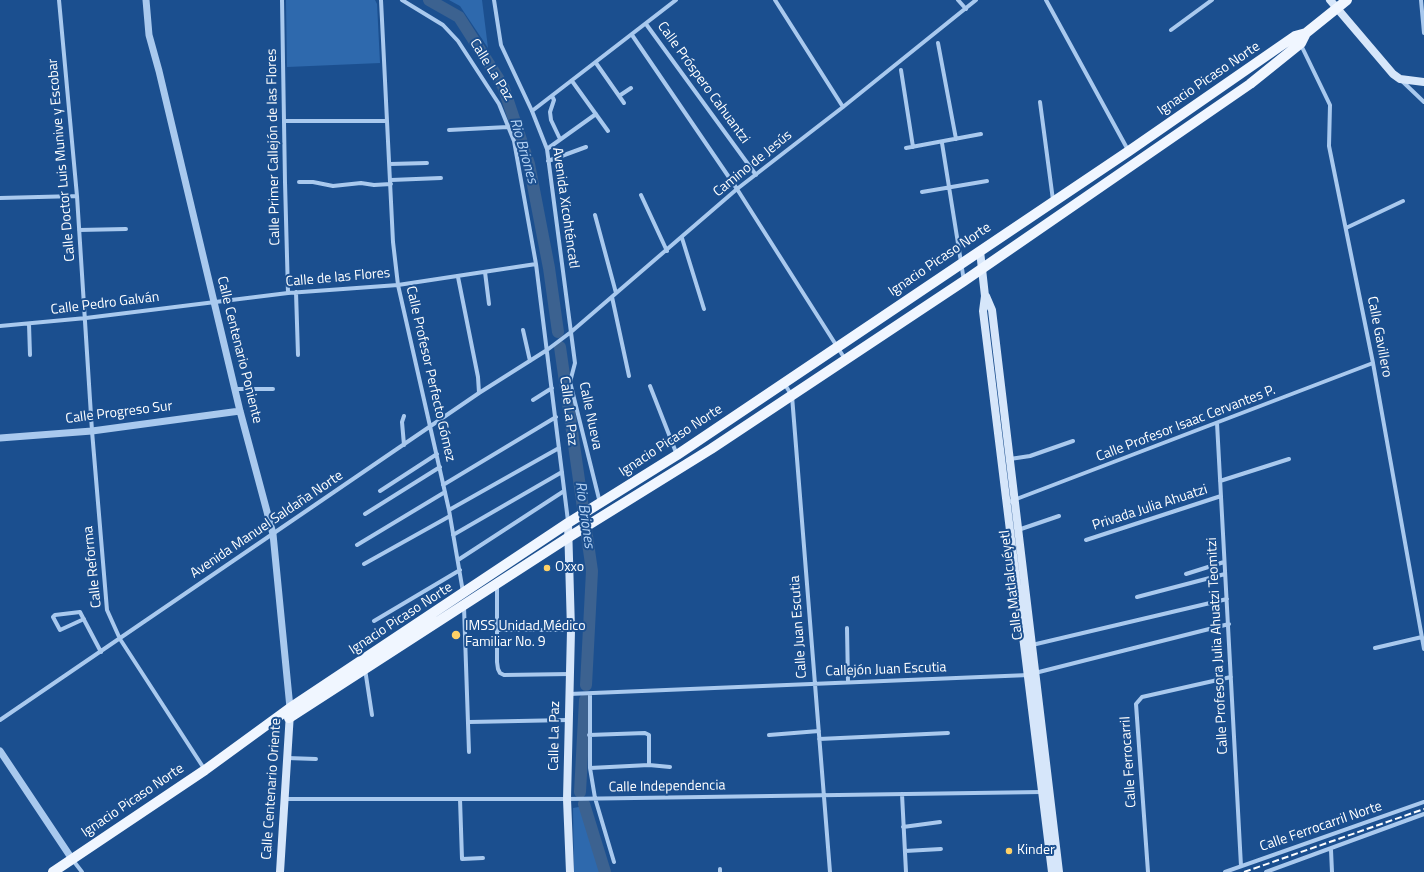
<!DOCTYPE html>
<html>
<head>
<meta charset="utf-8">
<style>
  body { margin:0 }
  canvas { display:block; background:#1b4f8f }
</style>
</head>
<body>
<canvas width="1424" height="872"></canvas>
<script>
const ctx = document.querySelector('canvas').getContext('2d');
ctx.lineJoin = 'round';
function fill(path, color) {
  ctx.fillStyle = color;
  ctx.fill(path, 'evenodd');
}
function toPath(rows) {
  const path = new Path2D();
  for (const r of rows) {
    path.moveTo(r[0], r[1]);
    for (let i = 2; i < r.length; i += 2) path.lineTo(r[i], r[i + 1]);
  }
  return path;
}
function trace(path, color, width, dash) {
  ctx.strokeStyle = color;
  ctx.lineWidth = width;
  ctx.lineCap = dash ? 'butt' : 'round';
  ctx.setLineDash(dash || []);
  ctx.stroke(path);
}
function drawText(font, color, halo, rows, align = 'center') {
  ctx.font = font + ' "Titillium Web",sans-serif';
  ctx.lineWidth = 4;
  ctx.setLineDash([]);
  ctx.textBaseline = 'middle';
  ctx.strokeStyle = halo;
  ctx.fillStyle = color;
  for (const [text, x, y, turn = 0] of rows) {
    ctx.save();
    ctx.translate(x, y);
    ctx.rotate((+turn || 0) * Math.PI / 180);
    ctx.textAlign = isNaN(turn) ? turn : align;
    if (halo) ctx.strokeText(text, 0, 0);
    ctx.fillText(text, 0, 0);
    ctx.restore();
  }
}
const green = toPath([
  [286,0,375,0,377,4,380,63,287,67],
  [449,0,482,0,488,48,460,6],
  [585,806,605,872,574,872,573,808]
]);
const river = toPath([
  [429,0,459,17,503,86,529,164,549,268,558,332],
  [560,347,592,571,586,685],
  [580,792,585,700],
  [584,804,605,872]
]);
const minor = toPath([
  [59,0,77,196,92,431,107,610,120,639,205,770],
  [282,0,285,182,288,293],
  [381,0,393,242,398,285,449,510,463,592],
  [402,0,443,25,458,41,499,104,514,141,536,264,568,521],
  [494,0,501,45,532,111,547,149,575,363,570,382,600,503],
  [775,0,843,107],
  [958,0,966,9],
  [1046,0,1128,150],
  [1421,0,1424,33],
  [646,24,756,175],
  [1171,30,1212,0],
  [632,35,737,189,845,359],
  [938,43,956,139],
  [1301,45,1330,105,1329,146,1373,363,1424,649],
  [596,63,624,103],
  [901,70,913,147],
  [572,81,608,131],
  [1402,81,1424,102],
  [552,96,554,100,550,112,551,120,560,139],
  [619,96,631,88],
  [1040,102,1053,200],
  [532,111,676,0],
  [284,121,387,121],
  [449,130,508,127],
  [942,143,964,281],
  [906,148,981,134],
  [547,149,596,114],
  [548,161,586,147],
  [390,164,427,163],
  [391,180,441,178],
  [299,182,313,182,333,186,361,183,374,185,391,184],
  [922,192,987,181],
  [641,195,667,251],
  [0,198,77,196],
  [595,215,616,293],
  [1346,228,1403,201],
  [79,230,126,229],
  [682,238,704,309],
  [485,272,489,304],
  [458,277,478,377,479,393],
  [296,292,298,355],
  [612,297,629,376],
  [29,324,30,355],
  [0,326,86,318,288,293,398,285,536,264],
  [523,330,530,361],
  [784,383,792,396,830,872],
  [650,386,677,455],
  [235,389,273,389],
  [533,400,552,388],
  [404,416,402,422,404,445],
  [1217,423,1241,866],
  [1010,459,1030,456,1073,441],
  [1220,481,1289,459],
  [443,485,556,417],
  [380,491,437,454],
  [1006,503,1373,363],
  [449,510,559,448],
  [365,514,440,467],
  [1018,530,1059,516],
  [453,535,562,472],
  [1086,540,1221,496],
  [357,545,445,492],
  [458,560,564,491],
  [364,564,450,516],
  [1186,574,1224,562],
  [497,586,497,662,498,669,500,673,504,675,570,674],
  [1137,597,1225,574],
  [464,607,469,752],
  [84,619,60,630,53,617,55,615,80,612,81,614,101,652],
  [374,621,460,570],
  [847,628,848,682],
  [497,630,571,630],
  [1032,645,1227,599],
  [1375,648,1422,637],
  [365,669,372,715],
  [1035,673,1229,624],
  [569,694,1029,675],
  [590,694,590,768,595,798,614,862],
  [0,720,479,393,547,350,571,332,737,189,843,107,976,0],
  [469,722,568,720],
  [589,735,645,733,649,735,649,765],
  [769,735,819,731],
  [819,739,948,733],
  [287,758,316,759],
  [590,768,649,765,670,767],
  [902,794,906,872],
  [285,799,567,799,1042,792],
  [460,799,462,859,483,858],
  [903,827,940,822],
  [1331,850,1332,872],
  [905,851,941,849],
  [72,859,82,872],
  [720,869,720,872],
  [1148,872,1136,704,1142,697,1231,677],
  [1225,872,1424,802],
  [1266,872,1424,814]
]);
const tertiary = toPath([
  [146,0,149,35,159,71,240,411,273,534,290,708],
  [0,438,92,431,240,411],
  [0,751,72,859]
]);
const secondary = toPath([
  [1330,0,1393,74,1400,79,1424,82],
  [980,251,985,296,983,311,1052,872],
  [986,296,992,310,1059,872],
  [568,523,571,630,567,799,570,872],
  [280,872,290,713]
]);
const primary = toPath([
  [289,718,569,537,711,449,964,281,1250,84,1301,43,1306,33,1347,0],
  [53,872,205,770,290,708,568,523,677,455,1129,151,1295,36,1306,33]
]);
const rail = toPath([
  [1244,872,1424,809]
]);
const markers = [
  [547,568,4,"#ffd166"],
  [456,635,5,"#ffd166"],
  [1009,851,4,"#ffd166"]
];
const streetNames = [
  ["Calle La Paz",491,70,58],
  ["Ignacio Picaso Norte",1209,79,-34],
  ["Calle Próspero Cahuantzi",703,83,54],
  ["Calle Primer Callejón de las Flores",274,147,-91],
  ["Calle Doctor Luis Munive y Escobar",62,160,-95],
  ["Camino de Jesús",753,164,-39],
  ["Avenida Xicohténcatl",565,208,82],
  ["Ignacio Picaso Norte",940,260,-34],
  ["Calle de las Flores",338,278,-5],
  ["Calle Pedro Galván",105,304,-7],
  ["Calle Gavillero",1379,337,79],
  ["Calle Centenario Poniente",239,350,76],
  ["Calle Profesor Perfecto Gómez",430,374,77],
  ["Calle La Paz",568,411,83],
  ["Calle Progreso Sur",119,413,-7],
  ["Calle Nueva",590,416,78],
  ["Calle Profesor Isaac Cervantes P.",1186,424,-21],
  ["Ignacio Picaso Norte",671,441,-33],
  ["Privada Julia Ahuatzi",1150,508,-18],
  ["Avenida Manuel Saldaña Norte",267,525,-34],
  ["Calle Reforma",93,567,-96],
  ["Calle Matlalcuéyetl",1012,585,-97],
  ["Ignacio Picaso Norte",401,619,-33],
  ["Calle Juan Escutia",799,627,-94],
  ["Calle Profesora Julia Ahuatzi Teomitzi",1218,646,-93],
  ["Callejón Juan Escutia",886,670,-2],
  ["Calle La Paz",555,736,-89],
  ["Calle Ferrocarril",1129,762,-94],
  ["Calle Independencia",667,787,-1],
  ["Calle Centenario Oriente",272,789,-86],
  ["Ignacio Picaso Norte",133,801,-34],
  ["Calle Ferrocarril Norte",1321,827,-19]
];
const poiNames = [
  ["Oxxo",555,568],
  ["IMSS Unidad Médico",465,627],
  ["Familiar No. 9",465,643],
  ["Kinder",1017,851]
];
const waterNames = [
  ["Rio Briones",523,151,74],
  ["Rio Briones",584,515,82]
];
fill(green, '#2e69ad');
trace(river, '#3c6290', 12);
trace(minor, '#a9c9ee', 4);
trace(tertiary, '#a9c9ee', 7);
trace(secondary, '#d6e6fa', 8);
trace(primary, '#f0f6ff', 10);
trace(rail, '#fff', 2, [7, 3]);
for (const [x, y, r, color] of markers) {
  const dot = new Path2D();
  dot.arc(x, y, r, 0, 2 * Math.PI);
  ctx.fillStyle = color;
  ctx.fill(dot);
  trace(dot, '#1b4f8f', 1.5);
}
drawText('14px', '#fff', '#1b4f8f', streetNames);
drawText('14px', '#fff', '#1b4f8f', poiNames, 'left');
drawText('italic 15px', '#b5d3f5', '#1b4f8f', waterNames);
</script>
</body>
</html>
